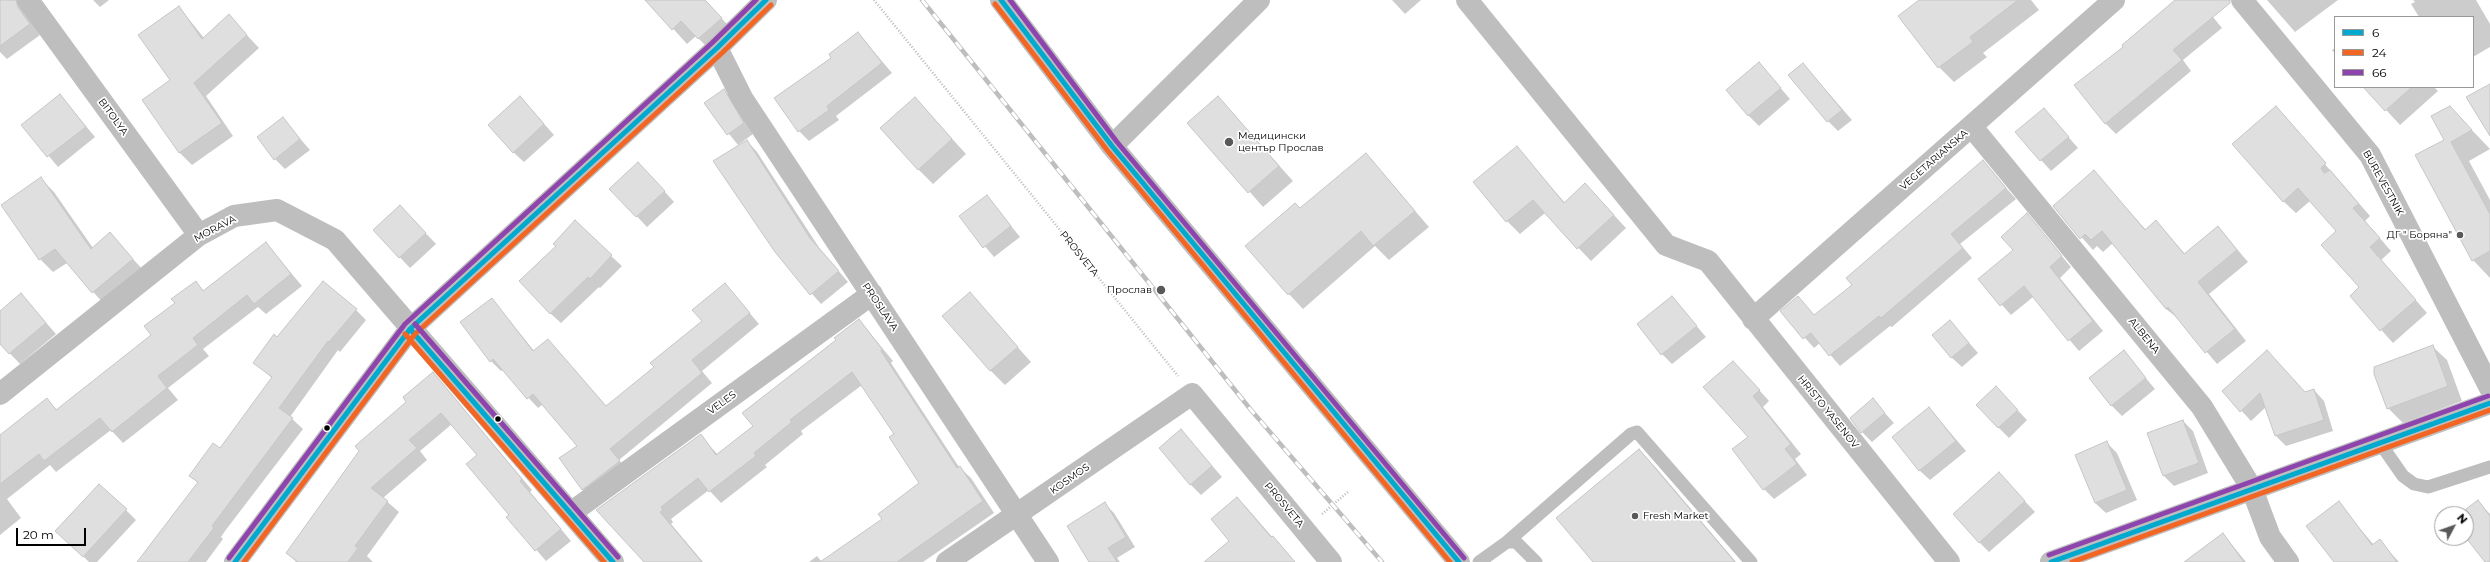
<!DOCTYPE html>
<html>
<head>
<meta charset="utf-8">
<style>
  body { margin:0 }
  #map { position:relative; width:2490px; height:562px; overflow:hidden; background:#fff; font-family:Montserrat,sans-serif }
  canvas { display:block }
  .legend { position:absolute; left:2334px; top:16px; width:140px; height:72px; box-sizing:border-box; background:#fff; border:1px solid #999; margin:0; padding:5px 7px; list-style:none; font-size:12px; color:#000 }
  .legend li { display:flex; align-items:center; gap:8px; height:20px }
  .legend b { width:20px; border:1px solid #999 }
  .north { position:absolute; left:2434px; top:506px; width:40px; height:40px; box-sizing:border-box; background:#fff; border:1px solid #999; border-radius:50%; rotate:49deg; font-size:11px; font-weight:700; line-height:16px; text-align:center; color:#000 }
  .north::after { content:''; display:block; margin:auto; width:14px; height:18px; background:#595959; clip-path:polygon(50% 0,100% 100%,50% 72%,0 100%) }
  .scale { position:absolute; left:16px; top:528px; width:70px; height:18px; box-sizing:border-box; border:2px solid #000; border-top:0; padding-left:5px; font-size:12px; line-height:14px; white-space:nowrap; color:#000; -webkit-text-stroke:3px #fff; paint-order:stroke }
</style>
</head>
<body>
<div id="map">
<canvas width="2490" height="562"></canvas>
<ul class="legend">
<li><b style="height:5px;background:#00a9ce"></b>6</li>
<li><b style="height:5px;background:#f26522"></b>24</li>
<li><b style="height:5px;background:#8e44ad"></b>66</li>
</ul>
<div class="north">N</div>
<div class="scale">20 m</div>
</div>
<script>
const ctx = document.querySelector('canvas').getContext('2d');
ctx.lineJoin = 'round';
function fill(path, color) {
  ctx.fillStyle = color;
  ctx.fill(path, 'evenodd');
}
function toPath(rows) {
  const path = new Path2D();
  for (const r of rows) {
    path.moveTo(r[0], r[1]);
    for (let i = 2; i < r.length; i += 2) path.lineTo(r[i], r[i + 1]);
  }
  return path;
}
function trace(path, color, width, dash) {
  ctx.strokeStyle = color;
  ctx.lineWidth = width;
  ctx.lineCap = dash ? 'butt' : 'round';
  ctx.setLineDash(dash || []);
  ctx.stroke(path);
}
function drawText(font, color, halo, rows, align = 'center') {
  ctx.font = font + ' Montserrat,sans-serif';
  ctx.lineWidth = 3.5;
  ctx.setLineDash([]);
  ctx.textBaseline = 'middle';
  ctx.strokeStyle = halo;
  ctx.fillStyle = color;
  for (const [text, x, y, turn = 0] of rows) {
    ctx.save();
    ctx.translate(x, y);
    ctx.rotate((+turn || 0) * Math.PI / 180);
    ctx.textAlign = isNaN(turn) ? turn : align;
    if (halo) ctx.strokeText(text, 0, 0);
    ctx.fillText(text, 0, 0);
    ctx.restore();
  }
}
const shadow = toPath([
  [0,0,18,0,40,35,7,59,0,52],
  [93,0,109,0,100,7],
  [647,0,705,0,735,33,713,53,696,36,687,44],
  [1392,0,1421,0,1405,14],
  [1921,0,2031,0,2039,10,1983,53,1987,57,1954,82,1939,67,1899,17],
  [2175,0,2199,0,2222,28,2183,60,2191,71,2116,134,2105,123,2124,47],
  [2267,0,2338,0,2295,32],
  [2413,0,2476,0,2490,24,2490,47,2473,57,2473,17,2419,17,2411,4,2415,2],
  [179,7,204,38,229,16,259,48,206,96,233,136,192,165,179,152,172,80],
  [858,33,892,73,836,116,839,120,809,141,799,131,833,58],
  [2335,48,2335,54,2332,50],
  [1759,63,1790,99,1759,126,1748,115],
  [1803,64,1852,120,1838,131,1828,121],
  [2365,87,2434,87,2438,91,2400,125],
  [723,90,734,100,753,134,738,145,705,104],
  [60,95,95,137,58,167,23,125],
  [1218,97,1293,181,1263,207,1189,123],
  [915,98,966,154,933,184,918,169],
  [2450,107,2490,149,2469,161,2490,200,2490,278,2473,260,2445,140],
  [530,108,554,135,524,162,513,152],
  [2276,108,2370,216,2365,221,2391,251,2381,260,2427,313,2393,343,2351,296,2361,287,2337,231,2310,201,2296,213,2283,201],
  [2044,109,2078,148,2051,171,2041,160],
  [283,119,310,150,285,169,275,159],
  [747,141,757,152,820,249,848,282,821,304,775,252],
  [1517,148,1565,203,1598,198,1626,228,1591,261,1545,213,1520,234,1507,221],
  [1366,154,1429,227,1389,260,1375,246,1303,309,1289,294,1300,209],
  [1983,162,2016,199,1960,244,1972,258,1892,327,1890,326,1840,366,1820,343,1814,348,1782,312,1798,297,1815,316,1853,285],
  [2094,172,2146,230,2156,221,2185,254,2218,227,2248,262,2209,294,2246,341,2217,364,2179,319,2166,309,2113,243,2103,252,2097,246,2093,250,2054,206],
  [648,173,674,202,647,227,611,189],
  [41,179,54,192,93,248,110,234,145,272,105,305,67,263,53,272,40,259,3,205],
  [987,196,1020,237,994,257,960,217],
  [400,206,436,244,410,268,374,230],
  [2027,215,2071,267,2060,278,2103,331,2079,351,2033,297,2011,315,1979,279,2014,250],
  [266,243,302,286,266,314,258,307,203,349,209,356,168,388,178,400,123,443,111,430,56,472,50,465,7,499,21,518,0,535,0,436,47,400,58,411,153,335,176,303,195,282,204,291],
  [557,246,611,256,622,266,600,288,599,287,561,323,550,313],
  [725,284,759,324,702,371,712,383,619,460,630,472,593,499,582,489,579,446,543,404,538,408,503,370,501,371,491,361,492,299,535,352,548,340,607,407,655,367,703,321],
  [21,294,56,334,20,364,0,343,0,312],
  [970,294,1031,362,1005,385,990,370],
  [1672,297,1706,337,1672,364,1662,354],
  [356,310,366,320,340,352,338,350,290,417,303,429,225,531,221,537,223,539,206,562,138,562,199,484,191,476,220,450,272,378,255,363],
  [859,320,893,361,891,363,959,467,971,478,994,513,923,562,809,562,817,556,822,562,884,520,920,483,895,434,862,385,801,431,803,434,765,465,767,467,721,503,709,490,671,519,673,522,671,524,703,562,645,562,598,510,700,435,718,455,755,426],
  [1950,321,1978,353,1962,367,1951,357],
  [2432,346,2447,360,2462,401,2403,423,2388,408],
  [2124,352,2155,389,2122,416,2111,405],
  [1743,372,1769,401,1763,407,1801,454,1795,459,1807,475,1774,499,1764,489,1749,437],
  [433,374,532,490,530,492,571,541,546,561,508,517,510,515,479,455,452,424,420,451,427,460,383,498,399,512,367,556,373,562,296,562,287,552],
  [2314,390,2324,401,2333,431,2286,446,2275,435,2266,407,2251,421,2223,391,2306,393],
  [2006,398,2027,420,2009,438,1998,427],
  [1873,400,1894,423,1872,442,1862,432],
  [1929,408,1966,451,1930,480,1919,470],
  [2183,421,2193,431,2208,473,2174,486,2164,476],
  [1181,430,1222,477,1201,495,1191,485],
  [2107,443,2117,453,2137,500,2106,513,2095,503],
  [1639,450,1657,469,1736,562,1594,562],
  [2009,484,2035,512,1989,552,1979,542],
  [1237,498,1247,508,1294,562,1205,562,1230,541],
  [2478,502,2490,514,2490,562,2486,562,2466,536,2466,514,2462,514],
  [2338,503,2374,545,2379,540,2399,562,2335,562],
  [1105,504,1114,513,1135,547,1117,558,1120,562,1090,562],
  [126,510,136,520,97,562,89,562,67,541],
  [2223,534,2246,562,2185,562]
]);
const building = toPath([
  [0,0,16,0,18,7,30,24,0,46,0,0],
  [645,0,705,0,722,18,698,39,681,21,672,30,645,0],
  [1919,0,2018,0,1970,37,1973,42,1938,68,1898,16,1919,0],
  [2175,0,2230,0,2230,3,2173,50,2182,60,2105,124,2074,85,2123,47,2122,45,2175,0],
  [179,6,202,39,229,14,247,35,194,83,222,123,179,153,142,100,170,80,138,35,179,6],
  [858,32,882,63,827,106,829,110,798,132,774,98,831,58,829,54,858,32],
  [1759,62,1781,88,1748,116,1726,90,1759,62],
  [1803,63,1842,110,1827,122,1788,75,1803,63],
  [2490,84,2490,136,2466,97,2490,84],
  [2363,87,2412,87,2385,111,2363,87],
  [724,89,744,123,727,135,704,103,724,89],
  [60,94,86,127,47,157,21,125,60,94],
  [520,96,544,124,513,153,488,125,520,96],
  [1218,96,1279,166,1248,193,1187,123,1218,96],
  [915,97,952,139,918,170,880,128,915,97],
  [2276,106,2326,163,2321,168,2324,173,2330,170,2359,204,2353,208,2380,238,2370,247,2416,300,2380,331,2350,296,2359,287,2321,245,2336,231,2298,188,2283,202,2232,144,2276,106],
  [2450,106,2472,130,2451,142,2490,214,2490,251,2472,261,2415,155,2444,140,2431,116,2450,106],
  [2044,108,2069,137,2040,161,2015,132,2044,108],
  [283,117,300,139,274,160,257,137,283,117],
  [747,140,810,238,839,271,810,295,775,252,713,161,747,140],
  [1517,146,1564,203,1585,183,1614,215,1577,249,1533,200,1506,222,1473,182,1517,146],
  [1366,153,1415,211,1373,246,1361,231,1288,295,1245,246,1295,203,1300,208,1366,153],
  [1983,160,2006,188,1951,234,1963,248,1881,318,1879,316,1829,356,1811,333,1803,339,1780,311,1798,296,1814,315,1852,285,1846,278,1983,160],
  [638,162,665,191,636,217,609,189,638,162],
  [2094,170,2145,230,2156,220,2184,254,2218,226,2237,250,2198,282,2235,329,2205,353,2168,307,2166,309,2102,231,2091,240,2085,234,2080,239,2053,206,2094,170],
  [41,177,91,249,110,232,133,259,92,293,55,249,39,260,1,205,41,177],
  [987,195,1011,226,983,248,959,216,987,195],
  [400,205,426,233,399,258,373,230,400,205],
  [2027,213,2062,256,2050,267,2093,321,2068,341,2024,286,2000,306,1978,279,2013,250,2001,237,2027,213],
  [575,220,612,255,590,279,588,277,550,314,519,281,556,246,553,244,575,220],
  [266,242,291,274,254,304,247,295,193,338,198,345,158,376,167,388,112,432,100,418,44,461,39,454,0,484,0,435,47,398,56,410,151,335,144,326,175,303,171,299,196,281,203,291,266,242],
  [323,281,357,309,329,342,328,341,279,408,293,418,212,526,214,528,188,562,137,562,198,482,189,476,213,443,220,448,272,377,253,363,274,334,277,337,323,281],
  [725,283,750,313,692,360,702,373,610,449,620,461,582,490,559,458,577,446,533,394,527,399,493,359,490,362,460,322,492,298,533,351,548,339,606,406,654,367,650,363,702,321,692,310,725,283],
  [970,292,1018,347,990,371,942,316,970,292],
  [21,293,46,323,9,354,0,344,0,311,21,293],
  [1672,296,1697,326,1661,355,1637,324,1672,296],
  [859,319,882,349,881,351,957,468,960,466,983,501,897,562,820,562,882,519,878,514,919,483,889,437,894,434,852,372,790,420,792,422,754,453,756,456,709,492,698,478,661,507,663,510,660,512,702,562,644,562,598,512,596,510,701,434,716,455,753,426,742,413,836,340,834,338,859,319],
  [1950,320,1969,343,1951,358,1932,335,1950,320],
  [2433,345,2448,386,2387,409,2374,374,2374,367,2433,345],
  [2124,350,2146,378,2111,406,2089,378,2124,350],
  [2267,350,2305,392,2314,389,2324,420,2275,436,2260,393,2240,412,2222,391,2267,350],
  [1733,361,1760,390,1753,396,1791,444,1785,449,1797,464,1763,490,1732,449,1748,437,1703,387,1733,361],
  [433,372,522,479,520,481,561,529,535,551,506,517,509,515,466,464,477,455,441,413,409,440,417,448,371,488,388,501,355,546,358,548,348,562,298,562,286,553,359,451,355,446,406,402,403,397,433,372],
  [1996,386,2018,410,1998,428,1976,405,1996,386],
  [1873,398,1885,413,1861,433,1850,418,1873,398],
  [1929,407,1956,441,1919,471,1892,437,1929,407],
  [2183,420,2199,463,2163,476,2147,433,2183,420],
  [1181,429,1212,466,1190,485,1159,448,1181,429],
  [2107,441,2127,490,2095,503,2075,455,2107,441],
  [1639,449,1735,562,1593,562,1556,518,1639,449],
  [1999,472,2025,501,1979,543,1953,514,1999,472],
  [99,484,127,509,83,557,55,531,99,484],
  [1237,497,1271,537,1273,536,1295,562,1204,562,1229,541,1211,519,1237,497],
  [2478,500,2490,516,2490,562,2485,562,2466,538,2466,509,2478,500],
  [2339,501,2372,545,2380,539,2397,562,2334,562,2306,526,2339,501],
  [1105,502,1126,537,1108,548,1117,562,1089,562,1067,526,1105,502],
  [2223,533,2244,562,2184,562,2223,533]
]);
const path = toPath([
  [874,0,1178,376],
  [1322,514,1349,491]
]);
const service = toPath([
  [2380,443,2403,476,2414,484,2428,487,2490,467],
  [1507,542,1631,434,1637,432,1751,562],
  [1479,562,1507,542,1516,542,1536,562]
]);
const minor = toPath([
  [28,0,199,235],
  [1467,0,1666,245,1708,261,1949,562],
  [2242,0,2370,155,2490,388],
  [717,48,742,98,1048,562],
  [1972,127,2202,407,2252,489,2270,537,2288,562],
  [1112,146,1259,0],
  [1753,319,2114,0],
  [0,394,199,235,234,216,277,210,335,240,613,562],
  [572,512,872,294],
  [235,562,410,329,717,48,766,0],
  [947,562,1192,394,1331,562]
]);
const tertiary = toPath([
  [1001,0,1112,146,1459,562],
  [2051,562,2490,403]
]);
const rail = toPath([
  [922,0,1251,410,1382,562]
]);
const bus1 = toPath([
  [1001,0,1112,146,1459,562],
  [410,329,613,562],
  [235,562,410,329,717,48,766,0],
  [2051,562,2490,403]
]);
const bus2 = toPath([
  [995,4,1107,150,1450,562],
  [405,334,604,562],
  [244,562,415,334,722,53,771,5],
  [2072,562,2490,410]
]);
const bus3 = toPath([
  [1010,0,1117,142,1464,558],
  [415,324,618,557],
  [2049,555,2488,396],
  [229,558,405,324,712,43,756,0]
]);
const markers = [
  [1229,142,5,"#595959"],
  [2460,235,4,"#595959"],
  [1161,290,5,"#595959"],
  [498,419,3.5,"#000"],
  [327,428,3.5,"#000"],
  [1635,516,4,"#595959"]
];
const streetNames = [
  ["BITOLYA",113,117,54],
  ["VEGETARIANSKA",1934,160,-41],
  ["BUREVESTNIK",2383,183,61],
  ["MORAVA",215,229,-28],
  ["PROSVETA",1079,254,51],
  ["PROSLAVA",880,307,56],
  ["ALBENA",2144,336,51],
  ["VELES",722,403,-36],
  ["HRISTO YASENOV",1828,412,51],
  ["KOSMOS",1070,479,-35],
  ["PROSVETA",1284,505,50]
];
const poiNames = [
  ["Медицински",1238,136],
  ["център Прослав",1238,148],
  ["ДГ \" Боряна\"",2452,235,"right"],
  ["Прослав",1152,290,"right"],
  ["Fresh Market",1643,516]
];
fill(shadow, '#0003');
fill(building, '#dfdfdf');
trace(building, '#c6c6c6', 1);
trace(path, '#b9b9b9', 2.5, [1, 2]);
trace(service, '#bebebe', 13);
trace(minor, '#bebebe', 22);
trace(tertiary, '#bebebe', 22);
trace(rail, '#bebebe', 4.5);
trace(rail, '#fff', 3, [9]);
trace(bus1, '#00a9ce', 5);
trace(bus2, '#f26522', 5);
trace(bus3, '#8e44ad', 5);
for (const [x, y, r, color] of markers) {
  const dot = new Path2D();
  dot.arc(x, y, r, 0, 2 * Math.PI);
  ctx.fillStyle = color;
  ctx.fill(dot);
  trace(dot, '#fff', 1.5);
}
drawText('10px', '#000', '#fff', streetNames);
drawText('10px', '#000', '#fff', poiNames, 'left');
</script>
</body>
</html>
